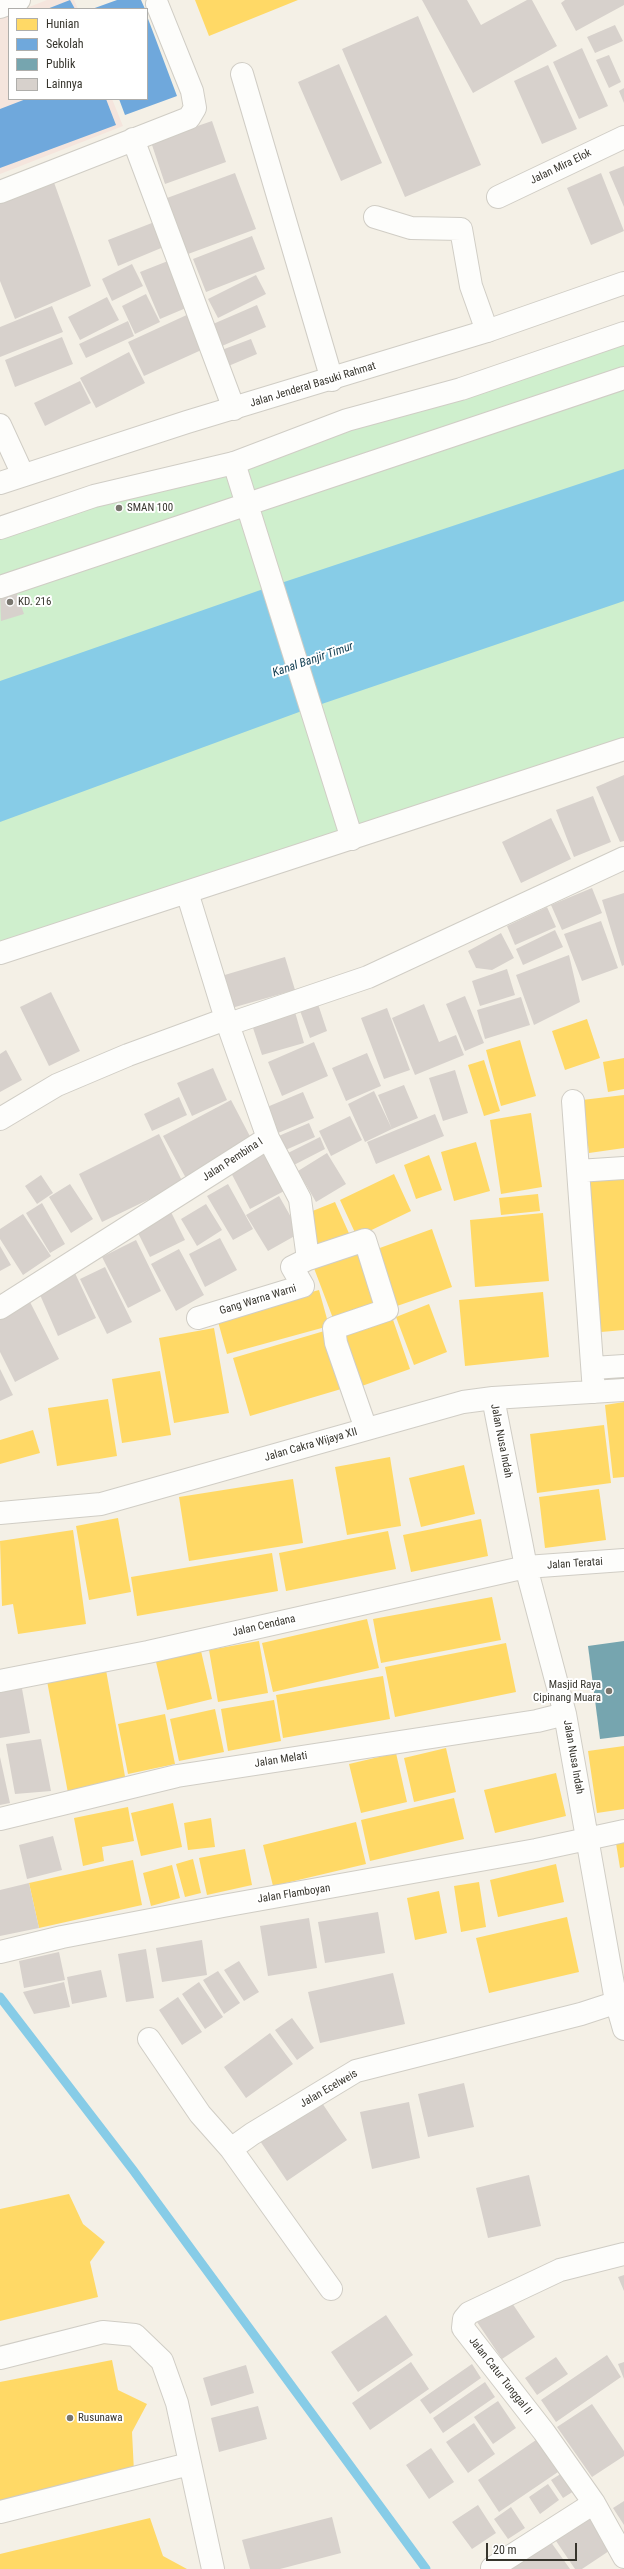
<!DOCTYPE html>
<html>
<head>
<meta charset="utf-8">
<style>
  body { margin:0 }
  #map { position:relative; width:624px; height:2569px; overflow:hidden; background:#f4f0e6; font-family:"Roboto Condensed",sans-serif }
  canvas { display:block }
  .legend { position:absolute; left:8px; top:8px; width:140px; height:92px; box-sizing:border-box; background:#fff; border:1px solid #afaeab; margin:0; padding:5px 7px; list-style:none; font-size:12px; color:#37352d }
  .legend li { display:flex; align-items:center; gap:8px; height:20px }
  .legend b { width:20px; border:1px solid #afaeab }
  .scale { position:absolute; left:486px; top:2543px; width:91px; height:18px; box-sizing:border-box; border:2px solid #37352d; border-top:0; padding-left:5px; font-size:12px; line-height:14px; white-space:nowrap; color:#37352d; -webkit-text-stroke:3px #fff; paint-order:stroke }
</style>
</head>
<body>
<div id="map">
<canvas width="624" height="2569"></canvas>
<ul class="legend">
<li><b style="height:11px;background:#ffd966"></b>Hunian</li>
<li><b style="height:11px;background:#6fa8dc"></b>Sekolah</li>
<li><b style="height:11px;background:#76a5af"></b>Publik</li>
<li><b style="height:11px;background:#d7d1cc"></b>Lainnya</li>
</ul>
<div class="scale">20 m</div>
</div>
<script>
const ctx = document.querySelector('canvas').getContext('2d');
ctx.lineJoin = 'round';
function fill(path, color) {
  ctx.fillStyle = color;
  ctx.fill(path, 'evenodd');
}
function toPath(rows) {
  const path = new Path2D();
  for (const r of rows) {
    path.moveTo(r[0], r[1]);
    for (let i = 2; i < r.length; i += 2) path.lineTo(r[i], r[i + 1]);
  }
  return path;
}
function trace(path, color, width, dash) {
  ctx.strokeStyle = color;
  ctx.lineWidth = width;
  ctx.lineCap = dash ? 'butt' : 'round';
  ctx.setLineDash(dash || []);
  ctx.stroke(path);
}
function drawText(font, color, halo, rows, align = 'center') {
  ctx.font = font + ' "Roboto Condensed",sans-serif';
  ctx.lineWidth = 4;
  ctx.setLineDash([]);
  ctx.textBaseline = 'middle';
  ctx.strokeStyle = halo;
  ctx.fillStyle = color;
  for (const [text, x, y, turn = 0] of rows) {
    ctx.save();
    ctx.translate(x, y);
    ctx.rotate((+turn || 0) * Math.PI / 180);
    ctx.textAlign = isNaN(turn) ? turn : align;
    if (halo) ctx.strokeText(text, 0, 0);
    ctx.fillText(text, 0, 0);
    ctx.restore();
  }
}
const education = toPath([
  [47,0,74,0,78,9,24,9],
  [9,15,9,99,112,99,123,126,0,174,0,18]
]);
const green = toPath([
  [624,333,624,749,0,953,0,528]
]);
const water = toPath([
  [624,469,624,601,310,708,0,822,0,681,272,586]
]);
const homes = toPath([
  [195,0,298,0,209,36],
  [587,1019,600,1058,565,1070,552,1031],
  [520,1040,536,1096,501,1106,486,1050],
  [624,1058,624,1089,608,1092,603,1062],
  [484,1060,500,1111,484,1116,468,1065],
  [624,1095,624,1148,589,1153,582,1100],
  [531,1113,542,1187,501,1194,490,1120],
  [476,1142,490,1191,454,1201,441,1152],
  [429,1155,442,1190,416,1199,404,1165],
  [394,1174,411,1211,357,1237,340,1200],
  [624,1178,624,1330,601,1332,588,1182],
  [538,1194,540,1211,501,1215,499,1198],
  [335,1202,352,1240,321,1253,305,1214],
  [543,1213,549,1281,475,1287,470,1220],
  [432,1229,452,1287,397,1306,377,1249],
  [362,1244,384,1302,334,1321,312,1263],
  [319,1290,329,1326,227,1354,217,1318],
  [543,1292,549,1357,465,1366,459,1300],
  [429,1304,447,1352,414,1365,396,1317],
  [391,1314,410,1369,359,1387,340,1333],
  [214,1328,229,1413,174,1423,159,1338],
  [331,1329,348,1387,250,1416,233,1358],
  [160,1371,171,1435,122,1443,112,1379],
  [108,1399,117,1456,57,1466,48,1408],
  [624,1402,624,1477,613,1478,605,1405],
  [604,1425,611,1483,537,1493,530,1434],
  [33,1430,40,1453,0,1464,0,1440],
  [390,1457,401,1526,347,1535,335,1467],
  [464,1465,475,1514,421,1527,409,1478],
  [293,1479,303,1543,189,1561,179,1497],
  [599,1489,606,1540,545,1548,539,1497],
  [118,1518,131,1592,89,1600,76,1526],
  [481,1519,488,1556,411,1572,403,1535],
  [73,1530,86,1624,18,1634,13,1604,2,1606,0,1541],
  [388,1531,396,1569,286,1591,279,1553],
  [272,1553,278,1591,137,1616,131,1577],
  [492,1597,501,1640,381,1663,373,1619],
  [367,1619,379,1668,273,1692,262,1643],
  [259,1641,268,1693,218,1702,209,1650],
  [506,1643,516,1692,395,1717,385,1667],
  [201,1651,212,1699,167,1710,156,1662],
  [106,1670,126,1782,68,1793,47,1681],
  [383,1676,390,1719,283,1738,276,1695],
  [274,1700,281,1741,228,1751,221,1709],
  [215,1709,224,1752,179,1761,170,1719],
  [165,1714,175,1764,128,1774,118,1724],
  [624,1746,624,1809,597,1813,588,1751],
  [446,1748,456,1792,414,1802,404,1758],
  [396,1753,407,1802,361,1813,349,1764],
  [556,1773,566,1816,495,1833,484,1790],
  [454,1798,464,1839,370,1861,361,1820],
  [173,1803,182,1847,141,1856,131,1813],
  [128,1807,134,1841,102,1847,104,1861,83,1866,74,1818],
  [211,1818,215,1847,188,1850,184,1823],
  [356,1822,366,1864,273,1886,263,1845],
  [624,1836,624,1867,620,1868,615,1837],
  [245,1849,252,1885,207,1895,199,1858],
  [193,1859,201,1893,185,1897,176,1864],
  [133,1860,142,1905,39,1928,29,1883],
  [556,1864,564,1902,498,1917,490,1880],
  [172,1865,180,1898,151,1906,143,1873],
  [479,1882,486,1927,461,1932,454,1886],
  [439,1891,447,1933,415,1940,407,1898],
  [567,1917,579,1972,489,1993,476,1938],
  [69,2194,83,2224,105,2242,90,2262,98,2297,0,2321,0,2209],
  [112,2360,118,2390,147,2404,132,2432,134,2472,0,2502,0,2382],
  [150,2518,163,2556,187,2569,0,2569,0,2554]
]);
const schools = toPath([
  [70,0,75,9,47,9],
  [117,0,141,0,145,9,92,9],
  [147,16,177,96,125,115,119,99,147,99],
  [26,99,106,99,116,125,0,168,0,109]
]);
const public = toPath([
  [624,1641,624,1736,600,1739,588,1646]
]);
const stream = toPath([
  [0,1997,133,2170,426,2569]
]);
const building = toPath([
  [422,0,467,0,481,25,527,0,532,0,557,46,473,93],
  [565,0,624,0,624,5,576,31,561,3],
  [418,16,481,165,405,197,342,49],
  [615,25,623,41,595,53,587,37],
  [582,48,608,106,579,119,553,62],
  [609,55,621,82,609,88,596,60],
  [339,64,382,163,341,181,298,82],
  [548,65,577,129,542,144,514,81],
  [624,88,624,103,619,91],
  [212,121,226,162,165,184,151,142],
  [624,166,624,207,609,172],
  [235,173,256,229,188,254,167,198],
  [601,173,624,231,591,245,567,188],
  [51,174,91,286,15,319,0,281,0,194],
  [157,221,166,246,118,266,108,240],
  [252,236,265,269,206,292,193,259],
  [173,259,193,305,160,319,140,272],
  [132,264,143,286,112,301,102,279],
  [256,275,266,294,218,318,208,299],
  [146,294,160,322,135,334,122,306],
  [107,297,119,320,80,340,68,317],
  [257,305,266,327,222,346,213,324],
  [52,306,63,332,0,357,0,327],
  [191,313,208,347,144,376,128,342],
  [128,321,134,336,86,358,79,344],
  [62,337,73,364,15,387,5,360],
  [251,339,257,354,226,367,219,351],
  [129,352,145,383,96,408,80,378],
  [80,381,91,403,45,426,34,403],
  [14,586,24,614,1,621,0,591],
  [624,775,624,841,620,842,596,787],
  [593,796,611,842,574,857,556,810],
  [551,818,571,859,521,883,502,842],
  [592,888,602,913,562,930,551,905],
  [624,893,624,965,622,966,602,900],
  [547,907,556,927,515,945,507,926],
  [601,921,618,968,582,981,564,934],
  [555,930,563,947,523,965,516,949],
  [501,933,514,958,492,970,476,968,468,951],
  [569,955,580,1002,534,1025,516,975],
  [285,957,295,990,228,1009,218,977],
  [507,969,515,995,480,1006,472,981],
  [51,992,80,1051,49,1066,20,1007],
  [465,996,484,1043,465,1051,446,1004],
  [521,997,530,1025,485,1039,477,1010],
  [317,1001,327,1031,310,1038,299,1008],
  [424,1004,439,1042,456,1035,464,1055,415,1075,392,1018],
  [387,1008,410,1070,384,1079,361,1018],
  [295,1012,304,1043,262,1055,252,1025],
  [314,1042,328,1076,282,1096,268,1062],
  [6,1050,22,1080,0,1092,0,1054],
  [367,1053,381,1086,346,1101,332,1068],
  [213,1068,227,1100,192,1116,177,1083],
  [455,1070,468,1113,443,1121,429,1078],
  [404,1085,418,1118,392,1129,378,1095],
  [374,1091,392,1129,365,1142,348,1104],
  [303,1092,314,1118,278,1133,267,1107],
  [179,1097,187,1115,152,1131,144,1114],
  [231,1100,254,1144,187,1180,163,1136],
  [435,1114,444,1136,376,1164,367,1142],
  [350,1116,362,1140,331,1156,319,1131],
  [309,1123,315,1137,281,1152,274,1138],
  [159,1134,183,1183,102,1222,79,1174],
  [320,1137,325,1149,290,1167,284,1155],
  [266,1146,288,1189,250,1209,228,1167],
  [327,1153,346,1184,316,1202,298,1171],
  [41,1175,53,1193,37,1204,25,1186],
  [70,1184,93,1219,71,1233,49,1197],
  [228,1184,253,1229,233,1240,207,1196],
  [279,1196,300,1233,268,1251,246,1215],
  [42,1203,65,1244,50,1253,26,1213],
  [206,1204,222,1230,197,1246,181,1219],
  [171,1212,185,1240,150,1257,136,1229],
  [23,1214,51,1256,23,1275,0,1239,0,1229],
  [220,1238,237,1270,205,1287,189,1254],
  [136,1240,161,1291,128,1308,102,1257],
  [0,1246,11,1265,0,1271],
  [179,1249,204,1295,176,1311,151,1264],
  [105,1267,132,1322,107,1334,80,1279],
  [74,1271,96,1318,58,1336,37,1288],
  [30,1302,59,1359,15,1382,0,1352,0,1317],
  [0,1369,13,1395,0,1401],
  [21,1683,30,1733,0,1738,0,1687],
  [41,1739,51,1791,15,1794,6,1744],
  [0,1757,10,1803,0,1805],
  [53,1836,62,1870,27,1879,19,1845],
  [29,1883,39,1928,0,1936,0,1890],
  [378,1912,385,1953,325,1963,318,1922],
  [309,1918,317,1968,268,1976,260,1926],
  [202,1940,207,1975,162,1982,156,1948],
  [146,1949,154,1998,126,2002,118,1954],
  [59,1952,65,1980,24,1988,19,1961],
  [239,1961,259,1992,244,2001,224,1970],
  [101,1970,107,1997,72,2004,67,1977],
  [218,1971,240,2003,224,2014,203,1980],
  [393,1973,405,2024,320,2043,308,1992],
  [64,1982,70,2007,34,2014,23,1992],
  [199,1982,223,2017,205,2029,182,1994],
  [178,1997,202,2032,182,2045,159,2010],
  [292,2018,314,2048,297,2060,275,2030],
  [270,2033,293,2064,246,2098,224,2067],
  [464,2083,474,2127,428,2137,418,2094],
  [318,2097,347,2140,287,2181,258,2138],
  [409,2102,420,2158,372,2169,360,2112],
  [529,2175,541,2226,488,2238,476,2188],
  [624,2275,624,2291,618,2277],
  [510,2300,535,2337,502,2359,477,2322],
  [386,2315,413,2355,358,2392,331,2352],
  [607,2355,621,2377,556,2422,541,2400],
  [556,2357,568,2374,537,2395,525,2378],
  [411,2362,429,2389,370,2430,352,2403],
  [624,2362,624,2379,618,2364],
  [472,2364,481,2378,430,2414,420,2400],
  [246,2365,254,2393,211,2406,203,2378],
  [485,2382,495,2397,443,2433,433,2418],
  [498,2401,516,2428,493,2444,474,2417],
  [592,2404,624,2451,624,2456,592,2477,557,2427],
  [258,2406,267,2439,219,2452,211,2418],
  [474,2423,495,2454,468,2473,446,2442],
  [536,2440,558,2472,499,2512,478,2480],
  [431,2448,454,2482,429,2499,406,2465],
  [562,2473,574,2491,563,2498,551,2480],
  [548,2484,559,2500,540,2514,529,2497],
  [624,2501,624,2525,613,2508],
  [478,2505,496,2533,472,2549,452,2522],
  [511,2507,525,2528,508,2539,494,2519],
  [587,2514,612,2549,582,2569,575,2569,554,2538],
  [332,2517,341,2553,280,2569,250,2569,242,2540],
  [548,2538,570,2569,503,2569]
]);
const minor = toPath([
  [0,7,19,0],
  [242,74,332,380],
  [133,139,234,409],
  [0,192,189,118,195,108,192,91,157,4],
  [498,197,624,137],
  [375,217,411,228,461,229,471,286,487,331],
  [0,425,23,475],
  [234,463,352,839],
  [0,587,624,378],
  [0,953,624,749],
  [229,1024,368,977,624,858],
  [573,1101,594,1392],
  [0,1119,57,1085,128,1055,226,1019],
  [268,1138,300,1199,308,1259,365,1240,387,1310,334,1328,336,1343,366,1429],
  [578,1171,624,1168],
  [0,1308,268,1138,226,1019,187,892],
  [198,1318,303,1286,292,1267,308,1259],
  [593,1368,624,1366],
  [493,1398,526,1567,565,1714,616,2001,624,2029],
  [0,1513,101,1504,463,1402,493,1398,624,1390],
  [0,1681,148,1652,526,1567,624,1560],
  [0,1819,177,1776,537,1721,565,1714],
  [0,1952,62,1937,223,1906,536,1850,624,1831],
  [149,2039,200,2114,231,2149,252,2134,356,2071,581,2014,624,2000],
  [231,2149,331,2289],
  [624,2254,560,2270,469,2313,464,2319,463,2328,544,2432,594,2503,624,2557],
  [0,2358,103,2332,135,2335,162,2361,177,2403,213,2569],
  [0,2512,189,2464],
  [492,2568,594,2503]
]);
const major = toPath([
  [0,483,187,422,487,331,624,283],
  [0,528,94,496,234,463,347,420,461,389,624,333]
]);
const markers = [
  [119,508,4,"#79766e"],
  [10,602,4,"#79766e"],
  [609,1691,4,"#79766e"],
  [70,2418,4,"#79766e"]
];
const streetNames = [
  ["Jalan Mira Elok",561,167,-26],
  ["Jalan Jenderal Basuki Rahmat",313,385,-17],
  ["Jalan Pembina I",233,1160,-33],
  ["Gang Warna Warni",258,1300,-17],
  ["Jalan Nusa Indah",501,1441,79],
  ["Jalan Cakra Wijaya XII",311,1445,-16],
  ["Jalan Teratai",575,1564,-4],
  ["Jalan Cendana",264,1626,-13],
  ["Jalan Nusa Indah",573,1757,80],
  ["Jalan Melati",281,1760,-9],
  ["Jalan Flamboyan",294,1894,-9],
  ["Jalan Ecelweis",329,2089,-30],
  ["Jalan Catur Tunggal II",500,2376,52]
];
const poiNames = [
  ["SMAN 100",127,508],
  ["KD. 216",18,602],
  ["Masjid Raya",601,1685,"right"],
  ["Cipinang Muara",601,1698,"right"],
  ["Rusunawa",78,2418]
];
const waterNames = [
  ["Kanal Banjir Timur",313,660,-19]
];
fill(education, '#f5e5dd');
fill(green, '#cfefcd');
fill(water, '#87cce7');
fill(homes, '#ffd966');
fill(schools, '#6fa8dc');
fill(public, '#76a5af');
trace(stream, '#87cce7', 9);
fill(building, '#d7d1cc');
trace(minor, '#d0cdc5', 24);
trace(major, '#d0cdc5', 24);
trace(minor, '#fdfdfb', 22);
trace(major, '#fdfdfb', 22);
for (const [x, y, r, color] of markers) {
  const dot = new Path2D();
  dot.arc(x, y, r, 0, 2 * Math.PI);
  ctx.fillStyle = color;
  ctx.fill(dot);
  trace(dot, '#fff', 1.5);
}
drawText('11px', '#37352d', '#fff', streetNames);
drawText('11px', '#37352d', '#fff', poiNames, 'left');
drawText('italic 12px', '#194457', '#fff', waterNames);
</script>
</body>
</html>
